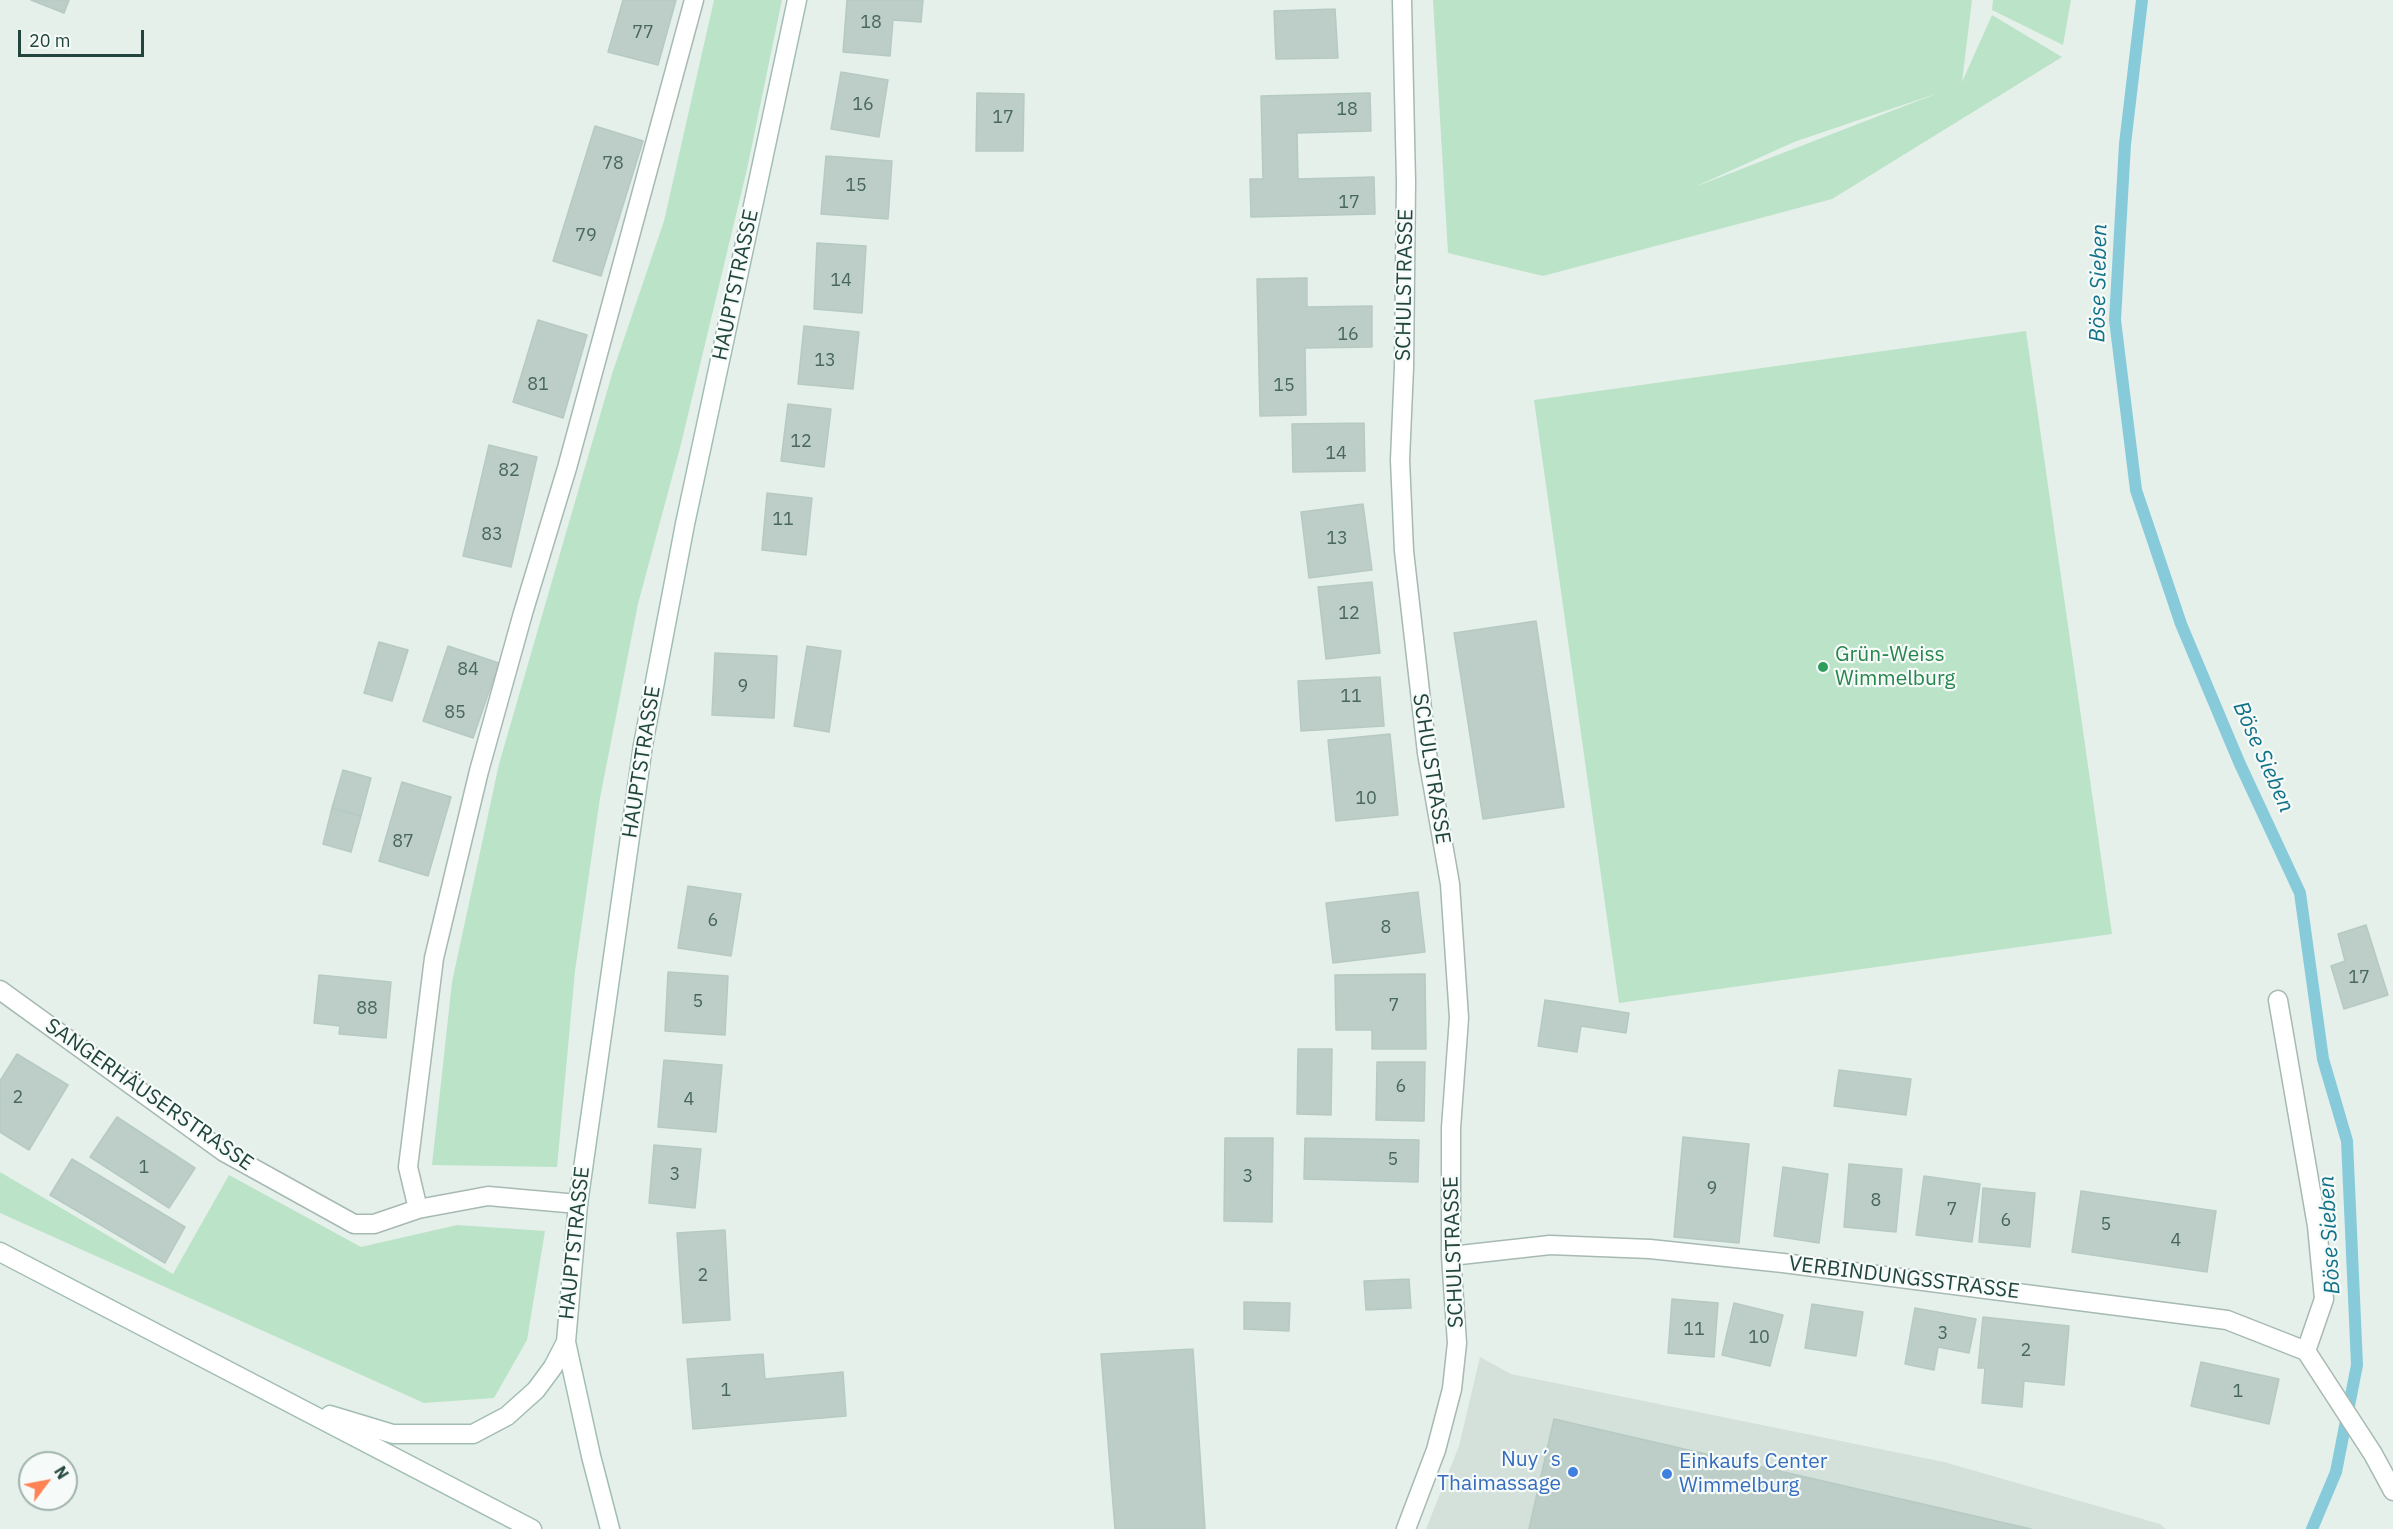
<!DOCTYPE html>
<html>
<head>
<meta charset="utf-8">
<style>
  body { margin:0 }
  #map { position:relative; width:2393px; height:1529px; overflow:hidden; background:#e5f0eb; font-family:"IBM Plex Sans",sans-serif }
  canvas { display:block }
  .north { position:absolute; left:18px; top:1451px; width:60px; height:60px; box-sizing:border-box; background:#f6fbf9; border:2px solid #a1b2ad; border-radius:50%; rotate:58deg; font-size:16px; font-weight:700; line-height:24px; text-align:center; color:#21453c }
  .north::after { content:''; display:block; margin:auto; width:21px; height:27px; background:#ff8354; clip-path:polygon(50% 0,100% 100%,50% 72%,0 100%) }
  .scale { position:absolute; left:18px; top:30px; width:126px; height:27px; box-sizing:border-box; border:3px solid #21453c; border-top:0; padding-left:8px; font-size:18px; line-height:21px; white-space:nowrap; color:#21453c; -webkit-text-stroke:4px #f6fbf9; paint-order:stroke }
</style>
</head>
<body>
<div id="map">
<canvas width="2393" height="1529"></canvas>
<div class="north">N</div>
<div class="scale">20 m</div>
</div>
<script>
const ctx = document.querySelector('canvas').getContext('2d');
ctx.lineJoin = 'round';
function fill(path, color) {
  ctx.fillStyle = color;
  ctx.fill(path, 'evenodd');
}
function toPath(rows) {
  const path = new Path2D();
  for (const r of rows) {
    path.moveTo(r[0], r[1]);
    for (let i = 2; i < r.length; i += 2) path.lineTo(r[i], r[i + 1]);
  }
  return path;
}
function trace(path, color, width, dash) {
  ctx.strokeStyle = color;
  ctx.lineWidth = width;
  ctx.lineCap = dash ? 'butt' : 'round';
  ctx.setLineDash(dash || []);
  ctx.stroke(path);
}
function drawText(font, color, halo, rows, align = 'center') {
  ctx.font = font + ' "IBM Plex Sans",sans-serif';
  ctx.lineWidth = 4.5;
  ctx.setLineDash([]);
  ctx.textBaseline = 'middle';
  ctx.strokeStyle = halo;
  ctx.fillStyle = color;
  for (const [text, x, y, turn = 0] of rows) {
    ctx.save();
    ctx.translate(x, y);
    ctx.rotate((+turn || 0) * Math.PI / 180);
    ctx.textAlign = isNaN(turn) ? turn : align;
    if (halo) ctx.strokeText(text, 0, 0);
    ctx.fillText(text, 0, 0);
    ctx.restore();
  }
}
const built = toPath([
  [1480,1357,1511,1374,1944,1462,2160,1524,2166,1529,1426,1529,1459,1446]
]);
const green = toPath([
  [714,0,782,0,747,169,681,444,638,604,600,798,575,971,557,1167,432,1165,452,982,499,764,612,374,664,221],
  [1433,0,1972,0,1962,82,1992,15,2062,57,1832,199,1543,276,1448,253],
  [1938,93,1700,185,1699,185,1794,142],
  [1993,0,2071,0,2063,45,1992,10],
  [2026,331,2112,934,1619,1003,1534,400],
  [0,1172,173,1274,229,1175,361,1247,457,1225,545,1231,527,1340,494,1398,424,1403,0,1213]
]);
const stream = toPath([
  [2142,0,2125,144,2115,320,2136,490,2181,624,2239,762,2300,893,2323,1059,2347,1141,2357,1365,2336,1472,2312,1529]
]);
const building = toPath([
  [31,0,69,0,64,13,31,0],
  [623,0,676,0,658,65,608,52,623,0],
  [847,0,923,0,921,22,893,20,890,56,843,52,847,0],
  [1335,9,1338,58,1276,59,1274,11,1335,9],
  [841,72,888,80,879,137,831,129,841,72],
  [977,93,1024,94,1023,151,976,151,977,93],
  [1370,93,1371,131,1297,133,1298,179,1374,177,1375,214,1251,217,1250,179,1263,179,1261,96,1370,93],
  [595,126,643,141,601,276,553,261,595,126],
  [826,156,892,161,888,219,821,214,826,156],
  [817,243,866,246,862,313,814,309,817,243],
  [1307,278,1307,307,1372,306,1372,347,1305,348,1306,415,1260,416,1257,279,1307,278],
  [538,320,587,335,563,418,513,402,538,320],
  [804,326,859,332,853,389,798,384,804,326],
  [788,404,831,409,824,467,781,461,788,404],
  [1364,423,1365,471,1293,472,1292,424,1364,423],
  [489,445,537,457,511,567,463,556,489,445],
  [767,493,812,498,806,555,762,550,767,493],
  [1363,504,1372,570,1309,578,1301,512,1363,504],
  [1372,582,1380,653,1326,659,1318,587,1372,582],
  [1536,621,1564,807,1483,819,1454,633,1536,621],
  [379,642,408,650,392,701,364,693,379,642],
  [448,646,499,663,473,738,423,721,448,646],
  [807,646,841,651,829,732,794,726,807,646],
  [715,653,777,656,774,718,712,715,715,653],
  [1380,677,1384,726,1301,731,1298,681,1380,677],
  [1390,734,1398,815,1336,821,1328,740,1390,734],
  [343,770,371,778,361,816,332,808,343,770],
  [402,782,451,797,428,876,379,861,402,782],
  [332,808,361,816,351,852,323,844,332,808],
  [688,886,741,894,731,956,678,948,688,886],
  [1418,892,1425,952,1333,963,1326,903,1418,892],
  [2366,925,2388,995,2344,1009,2331,966,2345,961,2338,934,2366,925],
  [668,972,728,976,725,1035,665,1031,668,972],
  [1425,974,1426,1049,1372,1049,1372,1030,1336,1030,1335,975,1425,974],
  [319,975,391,982,386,1038,339,1034,340,1026,314,1023,319,975],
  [1545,1000,1629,1013,1626,1033,1581,1026,1577,1052,1538,1046,1545,1000],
  [1298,1049,1332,1049,1331,1115,1297,1114,1298,1049],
  [17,1054,68,1085,29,1150,0,1132,0,1081,17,1054],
  [664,1060,722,1065,716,1132,658,1127,664,1060],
  [1377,1062,1425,1062,1424,1121,1376,1120,1377,1062],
  [1839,1070,1911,1079,1906,1115,1834,1106,1839,1070],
  [117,1117,195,1168,169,1208,90,1157,117,1117],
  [1683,1137,1749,1144,1739,1243,1674,1237,1683,1137],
  [1225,1138,1273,1138,1272,1222,1224,1221,1225,1138],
  [1305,1138,1419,1140,1418,1182,1304,1179,1305,1138],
  [654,1145,701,1149,695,1208,649,1203,654,1145],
  [72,1159,185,1227,165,1263,50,1195,72,1159],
  [1849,1164,1902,1169,1896,1232,1844,1227,1849,1164],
  [1783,1167,1828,1174,1819,1243,1774,1236,1783,1167],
  [1924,1176,1980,1184,1972,1242,1916,1235,1924,1176],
  [1983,1188,2035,1193,2030,1247,1979,1242,1983,1188],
  [2081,1191,2216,1211,2207,1272,2072,1252,2081,1191],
  [725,1230,730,1320,683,1323,677,1233,725,1230],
  [1409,1279,1411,1308,1366,1310,1364,1281,1409,1279],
  [1672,1299,1718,1303,1714,1357,1668,1353,1672,1299],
  [1244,1302,1290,1303,1289,1331,1244,1329,1244,1302],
  [1734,1303,1783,1315,1770,1366,1722,1355,1734,1303],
  [1812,1304,1863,1312,1856,1356,1805,1348,1812,1304],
  [1915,1308,1976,1319,1969,1353,1938,1347,1934,1370,1905,1364,1915,1308],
  [1983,1317,2069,1326,2064,1385,2024,1381,2022,1407,1982,1403,1985,1368,1978,1368,1983,1317],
  [1193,1349,1205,1529,1115,1529,1101,1354,1193,1349],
  [763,1354,765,1379,843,1372,846,1416,693,1429,687,1359,763,1354],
  [2201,1362,2279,1379,2269,1424,2191,1406,2201,1362],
  [1554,1419,2031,1529,1529,1529,1554,1419]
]);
const street = toPath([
  [1402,0,1406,182,1404,367,1400,460,1404,551,1427,753,1450,884,1459,1018,1451,1128,1451,1256,1457,1343,1452,1389,1436,1450,1406,1529],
  [0,990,224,1152,354,1224,374,1224,418,1209,488,1196,578,1204],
  [2278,1000,2317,1226,2324,1299,2306,1351],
  [418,1209,408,1167,434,958,479,771,523,613,567,468,694,0],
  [1451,1256,1550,1245,1650,1249,1783,1263,2227,1320,2306,1351,2373,1454,2393,1491]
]);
const secondary = toPath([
  [0,1252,532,1529],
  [330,1415,393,1434,473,1434,507,1416,536,1390,553,1367,566,1342],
  [610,1529,591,1456,566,1342,578,1204,643,745,685,524,797,0]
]);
const markers = [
  [1823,667,6,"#2e9e5b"],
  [1573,1472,6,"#3f7fe0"],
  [1667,1474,6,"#3f7fe0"]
];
const numberNames = [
  ["18",871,23],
  ["77",643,33],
  ["16",863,105],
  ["18",1347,110],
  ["17",1003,118],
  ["78",613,164],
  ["15",856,186],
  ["17",1349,203],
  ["79",586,236],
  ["14",841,281],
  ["16",1348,335],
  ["13",825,361],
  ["81",538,385],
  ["15",1284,386],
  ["12",801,442],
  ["14",1336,454],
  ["82",509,471],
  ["11",783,520],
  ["83",492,535],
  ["13",1337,539],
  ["12",1349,614],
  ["84",468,670],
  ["9",743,687],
  ["11",1351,697],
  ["85",455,713],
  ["10",1366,799],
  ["87",403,842],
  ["6",713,921],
  ["8",1386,928],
  ["17",2359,978],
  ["5",698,1002],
  ["7",1394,1006],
  ["88",367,1009],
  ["6",1401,1087],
  ["2",18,1098],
  ["4",689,1100],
  ["5",1393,1160],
  ["1",144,1168],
  ["3",675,1175],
  ["3",1248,1177],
  ["9",1712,1189],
  ["8",1876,1201],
  ["7",1952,1210],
  ["6",2006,1221],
  ["5",2106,1225],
  ["4",2176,1241],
  ["2",703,1276],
  ["11",1694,1330],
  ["3",1943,1334],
  ["10",1759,1338],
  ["2",2026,1351],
  ["1",726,1391],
  ["1",2238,1392]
];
const streetNames = [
  ["HAUPTSTRASSE",736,285,-78],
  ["SCHULSTRASSE",1405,285,-89],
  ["HAUPTSTRASSE",642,762,-81],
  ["SCHULSTRASSE",1431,769,81],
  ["SANGERHÄUSERSTRASSE",149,1095,35],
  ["HAUPTSTRASSE",575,1243,-84],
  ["SCHULSTRASSE",1454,1252,-92],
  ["VERBINDUNGSSTRASSE",1904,1278,7]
];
const leisureNames = [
  ["Grün-Weiss",1835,655],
  ["Wimmelburg",1835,679]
];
const shopNames = [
  ["Nuy´s",1561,1460],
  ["Thaimassage",1561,1484],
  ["Einkaufs Center",1679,1462,"left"],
  ["Wimmelburg",1679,1486,"left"]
];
const waterNames = [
  ["Böse Sieben",2099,283,-89],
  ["Böse Sieben",2263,757,66],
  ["Böse Sieben",2330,1235,-93]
];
fill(built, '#d3e1da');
fill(green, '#bbe3c7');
trace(stream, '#87cbdb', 12);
fill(building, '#bccec7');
trace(building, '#b6cac3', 1.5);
trace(street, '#a6b9b3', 21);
trace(secondary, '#a2bdb4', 21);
trace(street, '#fff', 18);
trace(secondary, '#fff', 18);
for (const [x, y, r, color] of markers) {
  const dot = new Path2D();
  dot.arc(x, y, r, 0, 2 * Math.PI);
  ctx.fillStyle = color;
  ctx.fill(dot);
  trace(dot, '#f6fbf9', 2);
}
drawText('18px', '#48675f', null, numberNames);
drawText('21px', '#21453c', '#f6fbf9', streetNames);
drawText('21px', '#27864d', '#f6fbf9', leisureNames, 'left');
drawText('21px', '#366cbe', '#f6fbf9', shopNames, 'right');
drawText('italic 22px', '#127289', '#f6fbf9', waterNames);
</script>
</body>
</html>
